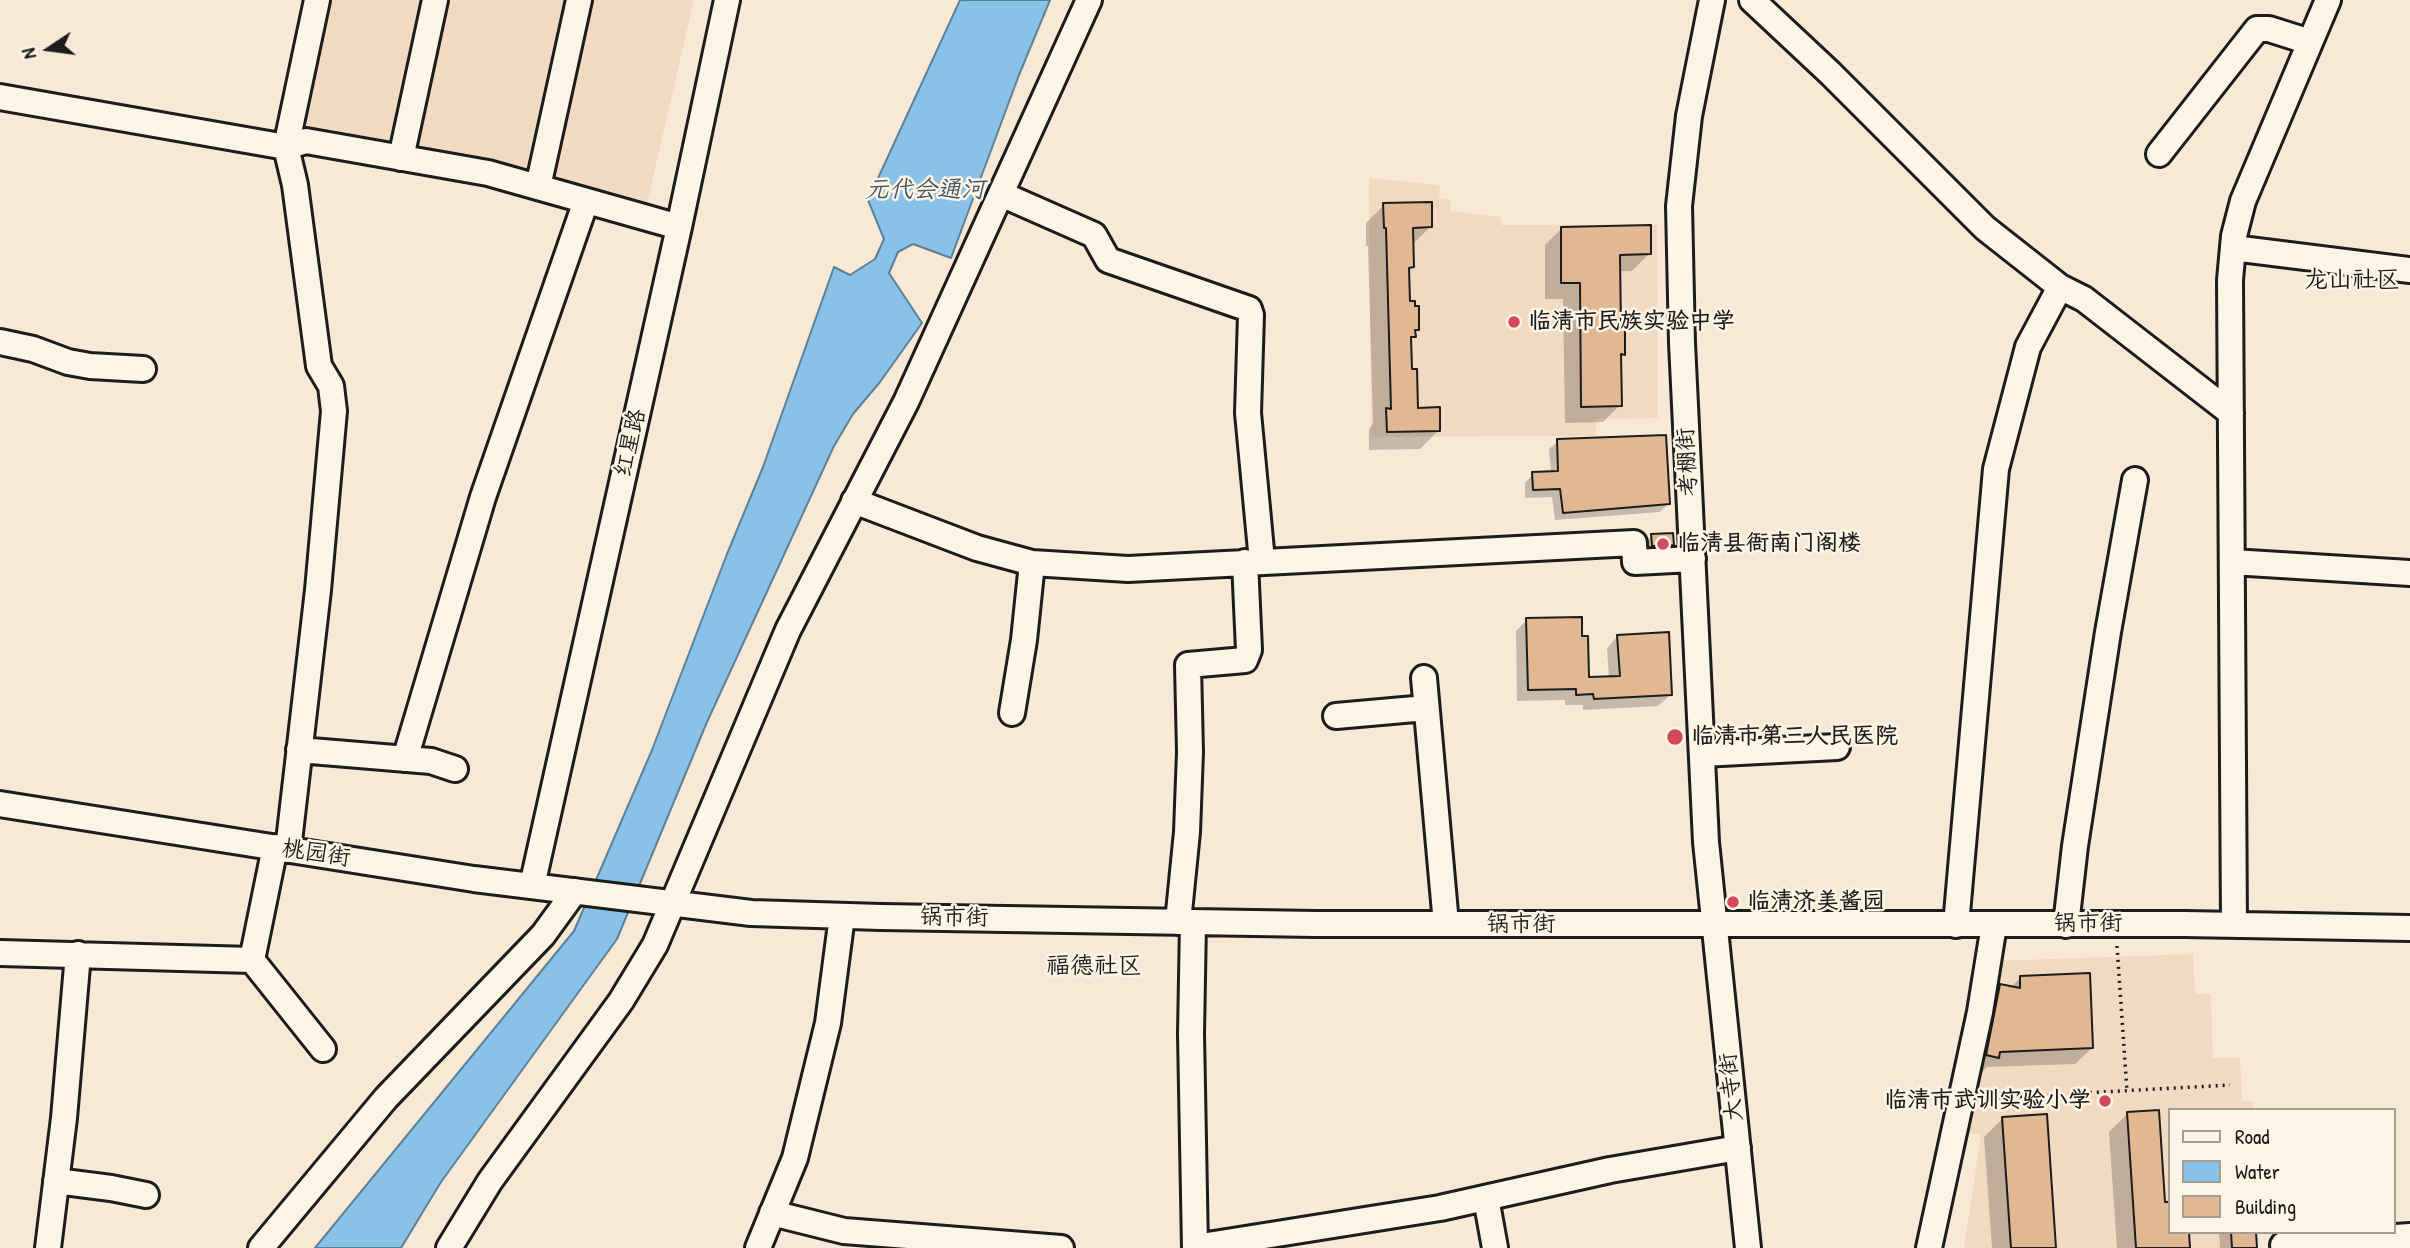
<!DOCTYPE html>
<html>
<head>
<meta charset="utf-8">
<style>
  body { margin:0 }
  #map { position:relative; width:2410px; height:1248px; overflow:hidden; background:#f7e9d5; font-family:"Patrick Hand",sans-serif }
  canvas { display:block }
  .legend { position:absolute; left:2168px; top:1108px; width:228px; height:126px; box-sizing:border-box; background:#fcf5e5; border:2px solid #a29e95; margin:0; padding:9px 12px; list-style:none; font-size:21px; color:#1c1c1c }
  .legend li { display:flex; align-items:center; gap:14px; height:35px }
  .legend b { width:35px; border:2px solid #a29e95 }
  .north { position:absolute; left:14px; top:14px; width:70px; height:70px; -webkit-text-stroke:5px #fcf5e5; paint-order:stroke; rotate:257deg; font-size:19px; font-weight:700; line-height:28px; text-align:center; color:#1c1c1c }
  .north::after { content:''; display:block; margin:auto; width:24px; height:32px; background:#1c1c1c; clip-path:polygon(50% 0,100% 100%,50% 72%,0 100%) }
</style>
</head>
<body>
<div id="map">
<canvas width="2410" height="1248"></canvas>
<ul class="legend">
<li><b style="height:9px;background:#fcf5e5"></b>Road</li>
<li><b style="height:19px;background:#89c2e8"></b>Water</li>
<li><b style="height:19px;background:#e2b893"></b>Building</li>
</ul>
<div class="north">N</div>
</div>
<script>
const ctx = document.querySelector('canvas').getContext('2d');
ctx.lineJoin = 'round';
function fill(path, color) {
  ctx.fillStyle = color;
  ctx.fill(path, 'evenodd');
}
function toPath(rows) {
  const path = new Path2D();
  for (const r of rows) {
    path.moveTo(r[0], r[1]);
    for (let i = 2; i < r.length; i += 2) path.lineTo(r[i], r[i + 1]);
  }
  return path;
}
function trace(path, color, width, dash) {
  ctx.strokeStyle = color;
  ctx.lineWidth = width;
  ctx.lineCap = dash ? 'butt' : 'round';
  ctx.setLineDash(dash || []);
  ctx.stroke(path);
}
function drawText(font, color, halo, rows, align = 'center') {
  ctx.font = font + ' "Patrick Hand","LXGW WenKai TC",sans-serif';
  ctx.lineWidth = 5;
  ctx.setLineDash([]);
  ctx.textBaseline = 'middle';
  ctx.strokeStyle = halo;
  ctx.fillStyle = color;
  for (const [text, x, y, turn = 0] of rows) {
    ctx.save();
    ctx.translate(x, y);
    ctx.rotate((+turn || 0) * Math.PI / 180);
    ctx.textAlign = isNaN(turn) ? turn : align;
    if (halo) ctx.strokeText(text, 0, 0);
    ctx.fillText(text, 0, 0);
    ctx.restore();
  }
}
const built = toPath([
  [327,0,694,0,646,208,301,133],
  [1369,178,1440,185,1439,198,1451,200,1450,211,1501,217,1501,225,1657,225,1658,418,1596,419,1596,436,1371,437],
  [2193,954,2195,994,2211,994,2213,1058,2240,1058,2242,1101,2253,1101,2253,1110,2170,1110,2170,1232,2257,1232,2258,1248,1964,1248,1981,1135,1963,1132,1996,961]
]);
const water = toPath([
  [960,0,1050,0,1019,75,951,258,913,244,898,252,889,273,922,323,880,382,853,414,834,446,707,722,617,939,441,1182,401,1248,315,1248,574,931,652,750,727,554,763,467,834,267,850,275,875,259,884,239,868,200,960,0]
]);
const shadow = toPath([
  [1384,205,1431,226,1412,245,1412,267,1408,271,1409,303,1417,329,1410,341,1411,371,1416,410,1439,430,1420,449,1369,450,1369,429,1373,424,1368,246,1366,246,1366,223],
  [1562,228,1649,254,1632,271,1619,271,1619,330,1623,354,1620,357,1620,405,1603,422,1565,423,1563,299,1545,299,1545,245],
  [1558,441,1668,504,1660,512,1555,520,1552,497,1525,498,1525,483,1533,474,1551,473,1549,449],
  [1652,536,1672,544,1663,553,1644,554,1643,544],
  [1527,620,1581,638,1588,679,1609,678,1607,648,1618,636,1670,695,1658,706,1583,710,1583,705,1565,705,1565,700,1517,701,1516,631],
  [2020,978,2092,1048,2075,1064,1987,1067,1981,1073,1970,1071,1984,1002,2000,986,2010,988],
  [2128,1113,2163,1204,2170,1203,2170,1232,2188,1248,2117,1248,2109,1132],
  [2003,1118,2054,1248,1992,1248,1984,1137],
  [2219,1232,2255,1232,2256,1248,2220,1248]
]);
const building = toPath([
  [1432,202,1432,227,1413,228,1414,267,1409,268,1410,301,1415,301,1415,306,1419,306,1419,330,1415,330,1416,337,1411,337,1412,369,1417,369,1418,408,1440,407,1440,431,1387,432,1386,408,1391,409,1386,228,1384,228,1383,203,1432,202],
  [1651,225,1651,254,1620,255,1621,328,1625,328,1625,355,1621,354,1622,406,1581,407,1580,283,1561,283,1561,227,1651,225],
  [1666,435,1670,504,1563,513,1560,489,1533,490,1532,472,1558,471,1557,439,1666,435],
  [1673,533,1674,545,1652,546,1651,534,1673,533],
  [1582,617,1582,636,1588,636,1589,677,1620,676,1617,635,1669,632,1672,695,1594,699,1593,694,1576,695,1576,689,1528,690,1526,618,1582,617],
  [2090,973,2093,1048,2000,1052,1999,1058,1986,1055,2000,984,2020,988,2020,976,2090,973],
  [2159,1110,2165,1202,2170,1202,2170,1232,2189,1232,2190,1248,2136,1248,2127,1112,2159,1110],
  [2047,1114,2056,1248,2011,1248,2002,1117,2047,1114],
  [2231,1232,2256,1232,2257,1248,2232,1248,2231,1232]
]);
const path = toPath([
  [2117,946,2127,1091],
  [1992,1098,2230,1085]
]);
const minor = toPath([
  [1712,0,1689,116,1679,206,1682,343,1706,842,1748,1248],
  [1752,0,1830,73,1985,228,2060,287,2084,299,2231,413],
  [0,97,286,147,306,141,488,173,679,227],
  [2159,154,2257,29,2269,29,2310,42],
  [401,158,435,0],
  [538,187,579,0],
  [1001,194,1094,235,1108,260,1249,309,1251,315,1248,413,1262,561],
  [2233,248,2410,270],
  [0,342,33,349,68,362,90,366,143,369],
  [854,501,977,548,1032,563,1128,569,1634,543,1635,562,1693,559],
  [2232,562,2410,573],
  [1424,678,1446,924],
  [1012,713,1024,640,1032,563],
  [1336,716,1426,708],
  [299,750,431,761,455,769],
  [1702,754,1837,747],
  [405,759,483,497,586,201],
  [0,804,474,879,751,913,881,917,1316,924,2184,924,2410,928],
  [288,850,318,590,334,411,331,386,319,366,295,185,286,147,317,0],
  [532,886,679,227,727,0],
  [1178,922,1187,832,1190,752,1188,665,1245,660,1249,650,1245,562],
  [1193,922,1191,1034,1195,1248],
  [1956,925,1996,469,2028,347,2060,287],
  [2066,925,2075,846,2108,632,2135,480],
  [2234,925,2230,280,2234,236,2243,201,2328,0],
  [0,953,252,960,323,1049],
  [252,960,275,847],
  [56,1181,111,1188,146,1195],
  [1486,1198,1495,1248],
  [772,1213,844,1231,1061,1248],
  [2283,1245,2410,1236],
  [1195,1247,1440,1208,1610,1170,1738,1148],
  [48,1248,64,1118,78,954],
  [261,1248,386,1098,543,935,575,891],
  [449,1248,490,1181,621,1001,655,945,788,630,906,402,1089,0],
  [758,1248,795,1158,828,1023,842,916],
  [1929,1248,1980,1012,1994,925]
]);
const markers = [
  [1514,322,7,"#d1495b"],
  [1663,544,7,"#d1495b"],
  [1675,737,9,"#d1495b"],
  [1733,902,7,"#d1495b"],
  [2105,1101,7,"#d1495b"]
];
const poiNames = [
  ["临清市民族实验中学",1528,322],
  ["临清县衙南门阁楼",1677,544],
  ["临清市第三人民医院",1691,737],
  ["临清济美酱园",1747,902],
  ["临清市武训实验小学",2091,1101,"right"]
];
const streetNames = [
  ["红星路",631,443,-77],
  ["考棚街",1688,462,-93],
  ["桃园街",316,854,9],
  ["锅市街",954,918,1],
  ["锅市街",2088,924],
  ["锅市街",1521,925],
  ["大寺街",1732,1087,-96]
];
const waterNames = [
  ["元代会通河",925,191]
];
const neighbourhoodNames = [
  ["龙山社区",2352,281],
  ["福德社区",1094,967]
];
fill(built, '#f1dac1');
fill(water, '#89c2e8');
trace(water, '#5d8096', 2);
fill(shadow, '#0003');
fill(building, '#e2b893');
trace(building, '#1c1c1c', 2);
trace(minor, '#1c1c1c', 30);
trace(path, '#1c1c1c', 3.5, [2, 5]);
trace(minor, '#fcf5e5', 24);
for (const [x, y, r, color] of markers) {
  const dot = new Path2D();
  dot.arc(x, y, r, 0, 2 * Math.PI);
  ctx.fillStyle = color;
  ctx.fill(dot);
  trace(dot, '#fcf5e5', 2.5);
}
drawText('bold 23px', '#1c1c1c', '#fcf5e5', poiNames, 'left');
drawText('23px', '#1c1c1c', '#fcf5e5', streetNames);
drawText('italic 24px', '#425663', '#fcf5e5', waterNames);
drawText('24px', '#1c1c1c', '#fcf5e5', neighbourhoodNames);
</script>
</body>
</html>
